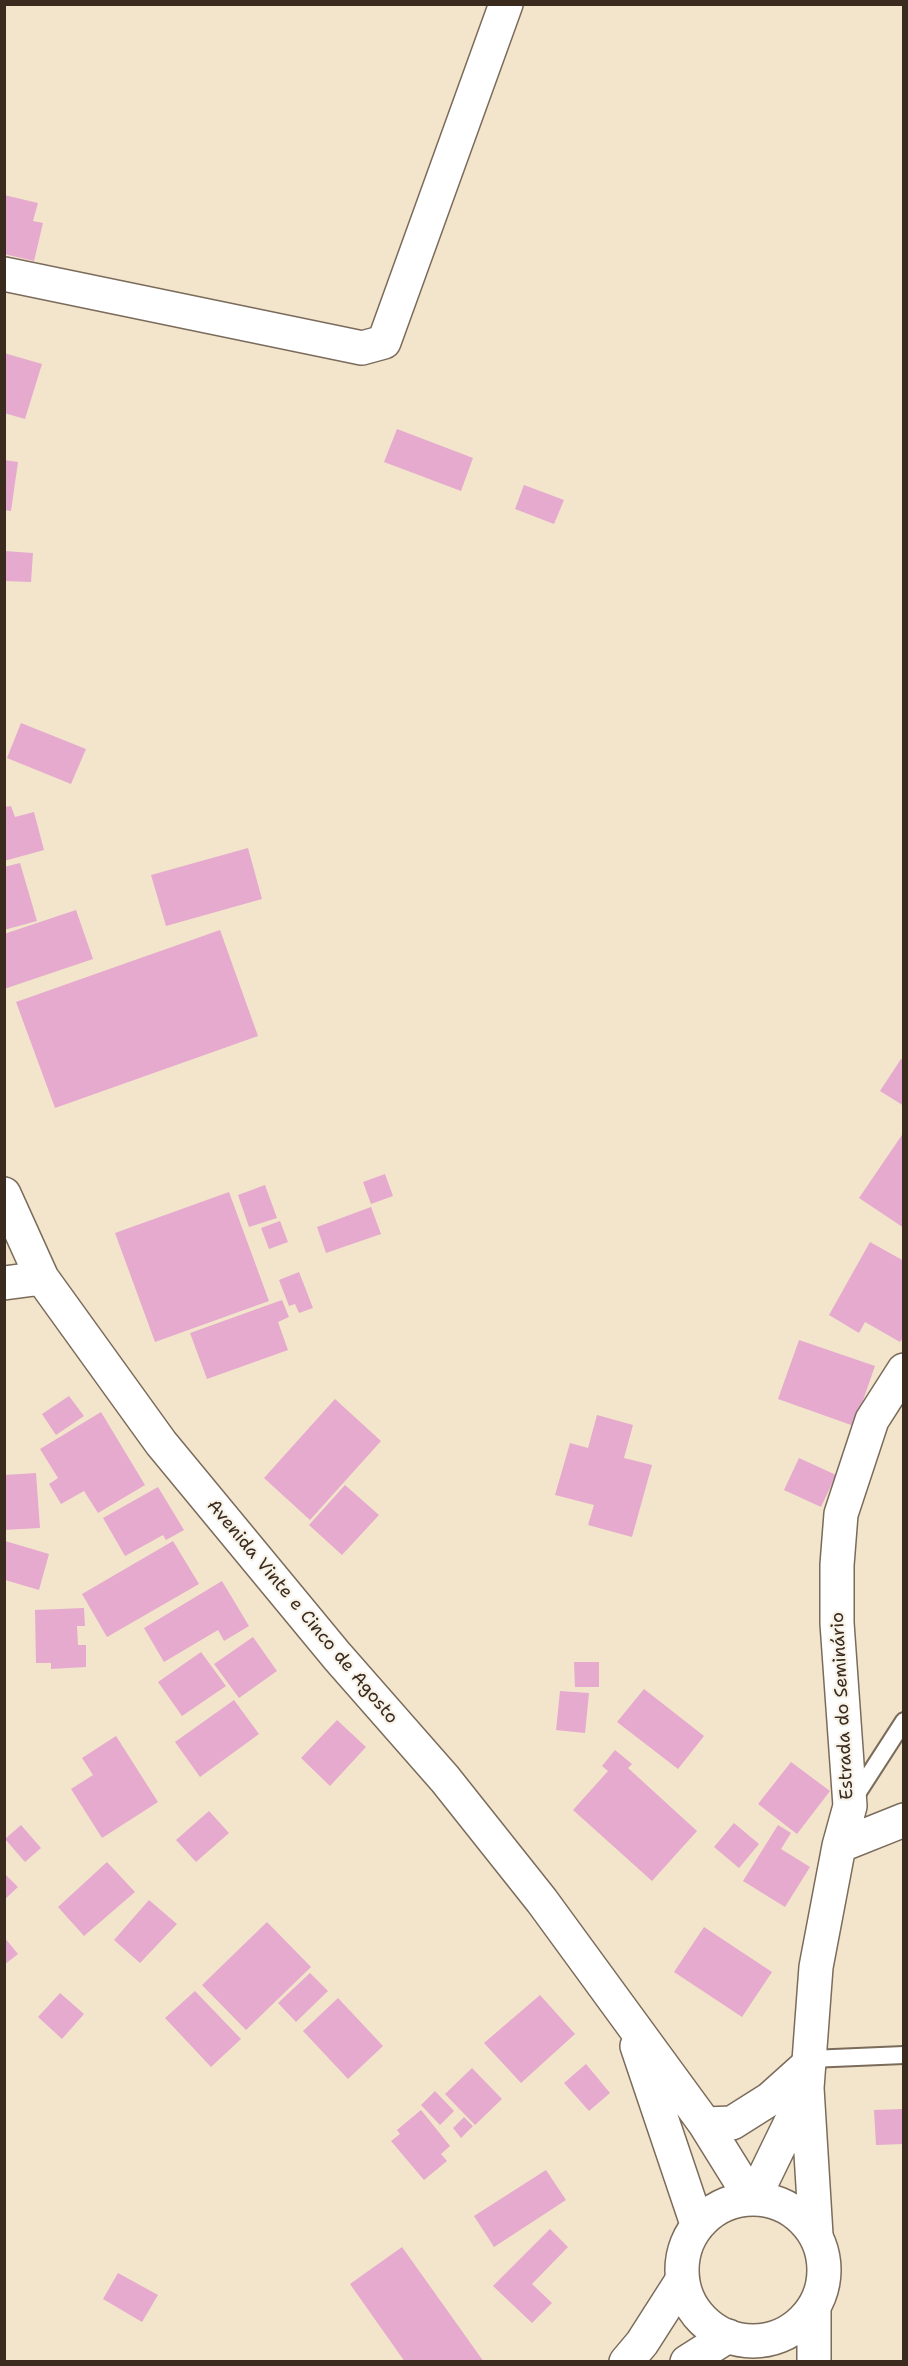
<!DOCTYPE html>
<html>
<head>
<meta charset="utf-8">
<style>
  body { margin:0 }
  #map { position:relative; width:908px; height:2366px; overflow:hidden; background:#f2e5cc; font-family:"Shantell Sans",sans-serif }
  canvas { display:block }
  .frame { position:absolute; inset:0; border:6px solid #3b2a1e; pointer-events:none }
</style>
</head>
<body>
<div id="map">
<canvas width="908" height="2366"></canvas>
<div class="frame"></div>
</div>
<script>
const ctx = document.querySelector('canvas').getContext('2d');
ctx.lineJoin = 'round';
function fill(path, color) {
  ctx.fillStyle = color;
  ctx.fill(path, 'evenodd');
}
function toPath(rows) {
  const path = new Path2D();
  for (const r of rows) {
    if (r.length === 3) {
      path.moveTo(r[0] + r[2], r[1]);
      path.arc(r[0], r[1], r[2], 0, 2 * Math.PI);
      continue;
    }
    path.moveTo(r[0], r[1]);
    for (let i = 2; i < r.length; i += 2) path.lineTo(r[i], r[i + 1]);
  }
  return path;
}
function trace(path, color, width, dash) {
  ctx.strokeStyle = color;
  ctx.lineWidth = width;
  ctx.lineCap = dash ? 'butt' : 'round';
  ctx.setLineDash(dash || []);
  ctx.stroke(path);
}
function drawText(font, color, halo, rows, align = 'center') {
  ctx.font = font + ' "Shantell Sans",sans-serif';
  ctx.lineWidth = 4.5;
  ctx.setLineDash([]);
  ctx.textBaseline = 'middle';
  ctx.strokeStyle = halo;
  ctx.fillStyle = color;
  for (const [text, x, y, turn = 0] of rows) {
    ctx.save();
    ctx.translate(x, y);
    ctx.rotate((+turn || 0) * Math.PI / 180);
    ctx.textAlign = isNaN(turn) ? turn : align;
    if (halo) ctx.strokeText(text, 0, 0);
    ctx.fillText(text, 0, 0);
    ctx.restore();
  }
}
const building = toPath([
  [4,195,38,203,33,221,43,223,34,261,4,254],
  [4,353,42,364,25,419,4,413],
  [397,429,473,458,461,491,384,462],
  [4,460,18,462,11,511,4,510],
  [524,485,564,500,554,524,515,509],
  [4,551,33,553,31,582,4,581],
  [21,723,86,749,71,784,7,758],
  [11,806,15,817,34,812,44,850,4,861,4,807],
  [248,848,262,899,166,926,151,875],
  [20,863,37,921,4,930,4,867],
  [76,910,93,959,4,989,4,934],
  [220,930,258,1036,55,1108,16,1002],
  [901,1059,904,1060,904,1106,880,1091],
  [904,1132,904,1228,859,1198],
  [385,1174,393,1196,371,1204,363,1182],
  [265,1185,277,1218,249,1227,238,1195],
  [229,1192,269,1301,155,1342,115,1233],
  [371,1207,381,1234,326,1253,317,1227],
  [280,1221,288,1242,269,1249,261,1228],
  [870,1242,904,1261,904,1336,900,1342,865,1322,859,1333,829,1315],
  [299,1272,313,1308,299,1313,295,1304,289,1306,279,1280],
  [282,1300,289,1317,278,1322,288,1350,207,1379,190,1333],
  [799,1340,875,1366,854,1426,778,1399],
  [69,1396,84,1416,56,1435,42,1414],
  [335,1399,381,1441,310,1520,264,1478],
  [101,1412,145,1485,98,1513,84,1491,61,1504,49,1484,58,1478,40,1449],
  [597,1415,633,1425,624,1458,652,1465,632,1537,588,1525,594,1505,555,1495,570,1443,588,1448],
  [799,1458,836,1475,821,1507,784,1490],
  [36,1473,40,1528,4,1530,4,1475],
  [345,1485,379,1515,342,1555,309,1525],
  [158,1487,184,1530,166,1540,163,1535,125,1556,103,1518],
  [5,1541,49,1554,39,1590,5,1580],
  [173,1541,199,1584,107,1637,82,1594],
  [222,1581,249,1626,224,1641,218,1630,164,1662,144,1628],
  [84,1608,85,1626,77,1626,78,1645,86,1645,86,1667,51,1669,51,1663,36,1663,35,1610],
  [253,1637,277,1671,239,1698,214,1664],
  [201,1652,226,1686,182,1716,158,1682],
  [574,1662,599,1662,599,1687,575,1687],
  [644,1689,704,1736,678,1769,617,1722],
  [560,1691,589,1693,585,1733,556,1730],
  [234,1700,259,1734,200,1777,175,1742],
  [337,1720,366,1747,330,1786,301,1758],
  [116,1736,158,1802,102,1838,71,1789,93,1775,82,1758],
  [615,1750,632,1764,628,1768,697,1831,652,1881,573,1810,608,1771,602,1766],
  [791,1762,830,1791,797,1834,758,1804],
  [209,1811,229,1833,196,1862,176,1840],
  [734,1823,759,1844,739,1868,714,1847],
  [21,1825,41,1848,25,1862,5,1839],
  [778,1825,791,1833,781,1849,810,1867,785,1907,743,1881],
  [107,1862,135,1892,84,1936,58,1907],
  [4,1873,18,1887,4,1900],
  [149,1900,177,1924,140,1963,114,1940],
  [267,1922,311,1967,246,2030,202,1985],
  [704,1927,772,1972,742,2017,674,1972],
  [4,1937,18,1954,4,1965],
  [310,1973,328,1991,296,2022,278,2003],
  [195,1991,241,2039,211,2067,165,2018],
  [60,1993,84,2014,62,2039,38,2017],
  [540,1995,575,2034,521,2083,484,2043],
  [338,1998,383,2046,348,2079,303,2031],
  [586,2064,610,2093,589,2111,564,2083],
  [472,2068,502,2099,475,2125,445,2094],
  [435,2091,454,2111,440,2125,421,2105],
  [904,2109,904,2144,876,2145,874,2110],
  [421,2110,450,2146,441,2154,447,2161,424,2180,391,2141,400,2134,397,2130],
  [464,2117,473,2126,461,2138,453,2128],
  [546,2170,566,2200,494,2247,474,2216],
  [550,2229,568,2247,532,2284,552,2303,532,2323,493,2286],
  [402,2247,484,2362,405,2362,350,2284],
  [118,2273,158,2295,142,2322,103,2299]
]);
const lane = toPath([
  [853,1800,904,1721],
  [810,2059,904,2055]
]);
const street = toPath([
  [4,274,362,348,384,342,506,4],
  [839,1846,904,1820],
  [754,2198,805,2093],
  [816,2235,807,2088,816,1967,839,1846,850,1806,837,1623,837,1565,841,1514,872,1420,904,1370],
  [626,2362,642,2343,681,2282],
  [687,2362,728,2336]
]);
const secondary = toPath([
  [4,1194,42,1278,161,1443,337,1656,445,1779,542,1901,705,2124,751,2198],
  [4,1283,42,1278],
  [637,2046,697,2224],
  [705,2124,732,2123,770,2099,809,2064],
  [753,2270,71],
  [814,2309,814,2362]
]);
const streetNames = [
  ["Avenida Vinte e Cinco de Agosto",302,1612,50],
  ["Estrada do Seminário",843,1706,-93]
];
fill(building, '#e5aace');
trace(lane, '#7b6b5b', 20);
trace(street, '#7b6b5b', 36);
trace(secondary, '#7b6b5b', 36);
trace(lane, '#fff', 16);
trace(street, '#fff', 33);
trace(secondary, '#fff', 33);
drawText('18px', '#3b2a1e', '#f7f3e8', streetNames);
</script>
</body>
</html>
